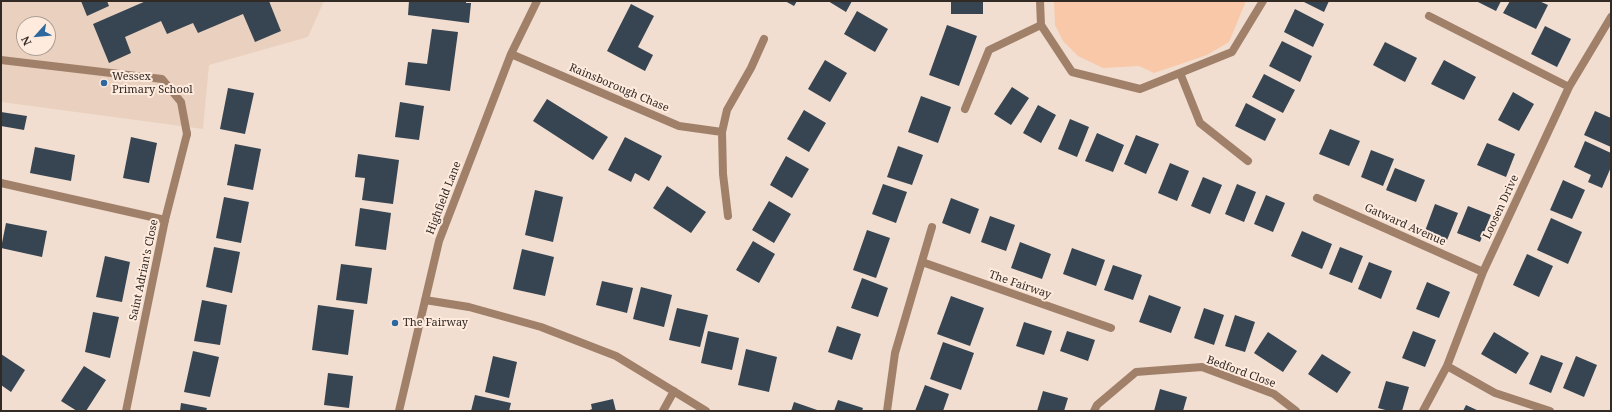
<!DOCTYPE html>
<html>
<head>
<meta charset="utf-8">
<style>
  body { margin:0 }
  #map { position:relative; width:1612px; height:412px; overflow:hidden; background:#f1ded0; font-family:"Noto Serif",serif }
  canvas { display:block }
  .frame { position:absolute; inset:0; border:2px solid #312a25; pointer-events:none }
  .north { position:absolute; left:16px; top:16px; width:40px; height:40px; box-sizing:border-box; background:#ffebde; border:1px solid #ad9e94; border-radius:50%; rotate:243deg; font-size:11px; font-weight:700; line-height:16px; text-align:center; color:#312a25 }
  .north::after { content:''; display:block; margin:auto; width:14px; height:18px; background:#2c689f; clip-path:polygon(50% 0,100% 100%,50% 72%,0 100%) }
</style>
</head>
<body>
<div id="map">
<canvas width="1612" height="412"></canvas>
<div class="frame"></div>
<div class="north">N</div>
</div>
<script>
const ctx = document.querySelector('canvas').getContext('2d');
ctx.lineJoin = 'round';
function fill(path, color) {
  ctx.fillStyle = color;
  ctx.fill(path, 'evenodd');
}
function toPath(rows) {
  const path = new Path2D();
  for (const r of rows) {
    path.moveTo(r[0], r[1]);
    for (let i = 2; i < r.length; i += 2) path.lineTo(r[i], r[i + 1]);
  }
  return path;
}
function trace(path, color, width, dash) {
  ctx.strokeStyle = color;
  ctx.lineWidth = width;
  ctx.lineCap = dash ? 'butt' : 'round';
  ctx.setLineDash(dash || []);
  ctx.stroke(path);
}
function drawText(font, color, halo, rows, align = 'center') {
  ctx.font = font + ' "Noto Serif",serif';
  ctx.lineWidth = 4;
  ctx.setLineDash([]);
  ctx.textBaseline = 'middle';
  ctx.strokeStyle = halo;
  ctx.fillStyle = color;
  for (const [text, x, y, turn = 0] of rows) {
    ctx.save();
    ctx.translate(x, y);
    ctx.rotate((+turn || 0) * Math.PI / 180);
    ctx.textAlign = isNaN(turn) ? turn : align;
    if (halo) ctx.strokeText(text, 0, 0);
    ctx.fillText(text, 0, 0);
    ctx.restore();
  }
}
const built = toPath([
  [1,1,324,1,308,37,209,65,203,129,1,102],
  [24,24,48,24,48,48,24,48]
]);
const green = toPath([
  [1054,1,1246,1,1229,42,1207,55,1154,73,1139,66,1103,68,1078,56,1063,41,1055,25]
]);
const building = toPath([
  [81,1,107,1,109,6,87,16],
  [146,1,269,1,281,31,255,42,243,14,198,33,193,23,167,34,161,21,125,37,131,53,109,63,93,24],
  [409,1,466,1,466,3,471,3,469,23,408,15],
  [785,1,797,1,794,6],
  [828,1,852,1,846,12],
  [951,1,983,1,983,14,951,14],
  [1302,1,1329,1,1324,12],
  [1476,1,1501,1,1496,11],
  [1510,1,1539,1,1548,5,1536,29,1503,13],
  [631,4,654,16,638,47,653,55,645,71,607,51],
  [1295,9,1324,24,1313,47,1284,32],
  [857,11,888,29,875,52,844,34],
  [947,25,977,36,959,86,929,75],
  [1545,26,1571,39,1557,67,1531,54],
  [432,29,458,32,450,91,405,85,408,62,427,64],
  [1282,41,1312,56,1300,82,1269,66],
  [1385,42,1417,58,1405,82,1373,65],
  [825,60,847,73,830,102,808,89],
  [1444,60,1476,77,1464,100,1431,84],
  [1264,74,1295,90,1283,113,1252,97],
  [1012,87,1029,98,1011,125,994,114],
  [228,88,254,93,245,134,220,129],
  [1513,92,1534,104,1519,131,1498,120],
  [921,96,951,107,938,143,908,132],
  [547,99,608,137,593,160,533,121],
  [400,102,424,106,419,140,395,137],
  [1246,103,1276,119,1265,141,1235,126],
  [1038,105,1056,115,1041,143,1023,133],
  [804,110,826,123,809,152,787,139],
  [1595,111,1611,118,1611,147,1584,135],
  [1,112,27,116,24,130,1,126],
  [1070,119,1089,127,1077,157,1058,149],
  [1330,129,1360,141,1349,166,1319,154],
  [1097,133,1124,145,1113,172,1085,161],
  [1136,135,1159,144,1146,174,1124,164],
  [131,137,157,143,149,183,123,178],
  [625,137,662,156,649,181,635,173,631,182,608,170],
  [1585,141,1611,153,1611,167,1602,188,1588,182,1591,175,1574,167],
  [1487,143,1515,154,1506,177,1477,165],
  [235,144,261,149,253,190,227,185],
  [898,146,923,155,912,185,887,177],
  [35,147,75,155,71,181,30,173],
  [1371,150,1394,159,1383,186,1361,177],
  [358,154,399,160,393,204,362,200,365,178,355,177],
  [786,156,809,169,792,198,770,185],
  [1170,163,1189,171,1177,201,1158,193],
  [1395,168,1425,180,1416,202,1386,190],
  [1203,177,1222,185,1210,214,1191,206],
  [1563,180,1585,190,1572,219,1550,210],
  [883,184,907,192,896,223,872,214],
  [1237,184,1256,192,1244,222,1225,214],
  [667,186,706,212,691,233,653,208],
  [535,190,563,197,553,242,525,235],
  [1266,195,1285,203,1273,232,1254,224],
  [224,197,249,202,241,243,216,238],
  [951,198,979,209,970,234,942,223],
  [769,201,791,214,774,243,752,230],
  [1435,204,1458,213,1447,240,1425,231],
  [1468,206,1491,215,1480,242,1457,233],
  [360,208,391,213,386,250,355,246],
  [990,216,1015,225,1006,251,981,242],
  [1551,218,1582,232,1568,264,1537,250],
  [6,223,47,231,42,257,1,248],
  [867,230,890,238,876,278,853,270],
  [1302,231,1332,244,1322,269,1291,256],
  [753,241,775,254,759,283,736,270],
  [1020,242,1051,254,1042,279,1011,268],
  [214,247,240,252,232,293,206,287],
  [1340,247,1363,256,1352,283,1329,274],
  [1072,248,1105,260,1096,286,1063,274],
  [522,249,554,257,545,296,513,289],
  [1527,254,1553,266,1539,297,1513,285],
  [105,256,130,262,122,302,96,297],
  [1369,262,1392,271,1381,299,1358,289],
  [341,264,372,268,367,304,336,300],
  [1113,265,1142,275,1133,300,1104,290],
  [862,278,888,288,878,317,851,308],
  [602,281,633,288,627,313,596,305],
  [1427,282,1450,292,1439,318,1416,309],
  [641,287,672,295,664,327,633,319],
  [1149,295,1181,307,1171,333,1139,322],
  [951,296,984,308,970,346,937,334],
  [202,300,227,305,220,345,194,341],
  [318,305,354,310,348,355,312,350],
  [677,308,708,315,700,347,669,340],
  [1204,308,1224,315,1214,345,1194,338],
  [93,312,119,317,110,358,85,352],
  [1235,315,1255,322,1245,352,1225,346],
  [1024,322,1052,331,1044,355,1016,346],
  [837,326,861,334,852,360,828,352],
  [708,331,739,338,732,370,701,363],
  [1067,331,1095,340,1088,361,1060,351],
  [1413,331,1436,340,1425,367,1402,358],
  [1268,332,1297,351,1283,372,1254,353],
  [1494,332,1529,353,1516,374,1481,354],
  [943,342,974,353,961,390,930,379],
  [746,349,777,357,769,392,738,385],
  [193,351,219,357,210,397,184,392],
  [1,354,25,370,11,392,1,385],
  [1322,354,1351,372,1337,393,1308,374],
  [1541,355,1563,363,1551,393,1529,384],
  [493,356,517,362,509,398,485,392],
  [1576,356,1597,365,1584,397,1563,388],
  [84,366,106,380,86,411,77,411,61,401],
  [328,373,353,376,349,408,324,405],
  [1386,381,1409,387,1402,411,1389,411,1378,408],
  [925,385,949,394,943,411,915,411],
  [1160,389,1187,397,1183,411,1154,411],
  [1043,391,1068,398,1064,411,1037,411],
  [475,395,511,403,509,411,471,411],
  [613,399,616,411,587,411,592,409,591,404],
  [838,400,863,408,862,411,834,411],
  [794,402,820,411,791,411],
  [181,403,207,408,206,411,180,411],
  [1466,405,1479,411,1463,411]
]);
const service = toPath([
  [1,60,162,79,181,102,187,134],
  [1,183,165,220]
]);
const minor = toPath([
  [1040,1,1041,25,1072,72,1140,89,1232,52,1263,1],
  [1429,16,1569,87],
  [511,54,679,126,722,132],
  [1180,73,1200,123,1248,161],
  [965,109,989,50,1041,25],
  [1317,198,1483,272],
  [728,216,723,174,722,132,727,110,751,68,764,39],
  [922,262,1111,328],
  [425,300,469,307,541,327,616,356,706,411],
  [1447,366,1495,393,1550,411],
  [126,411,165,220,187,134],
  [399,411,439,241,511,54,537,1],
  [663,411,674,391],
  [887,411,895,353,932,227],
  [1094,411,1097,405,1136,372,1202,367,1274,394,1296,411],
  [1423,411,1447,366,1483,272,1569,87,1611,17]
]);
const markers = [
  [104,83,4,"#2c689f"],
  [395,323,4,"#2c689f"]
];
const poiNames = [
  ["Wessex",112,77],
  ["Primary School",112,90],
  ["The Fairway",403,323]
];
const streetNames = [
  ["Rainsborough Chase",619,88,23],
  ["Highfield Lane",444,198,-69],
  ["Loosen Drive",1501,207,-65],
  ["Gatward Avenue",1405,225,24],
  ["Saint Adrian's Close",144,270,-78],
  ["The Fairway",1020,285,19],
  ["Bedford Close",1241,372,20]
];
fill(built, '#ead1bf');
fill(green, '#f8c8a9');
fill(building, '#374451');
trace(service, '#a1806a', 8);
trace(minor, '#a1806a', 8);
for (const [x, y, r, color] of markers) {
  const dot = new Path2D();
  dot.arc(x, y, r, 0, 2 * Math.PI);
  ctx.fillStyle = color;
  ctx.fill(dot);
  trace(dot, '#ffebde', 1.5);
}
drawText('11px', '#312a25', '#ffebde', poiNames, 'left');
drawText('11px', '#312a25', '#ffebde', streetNames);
</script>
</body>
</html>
